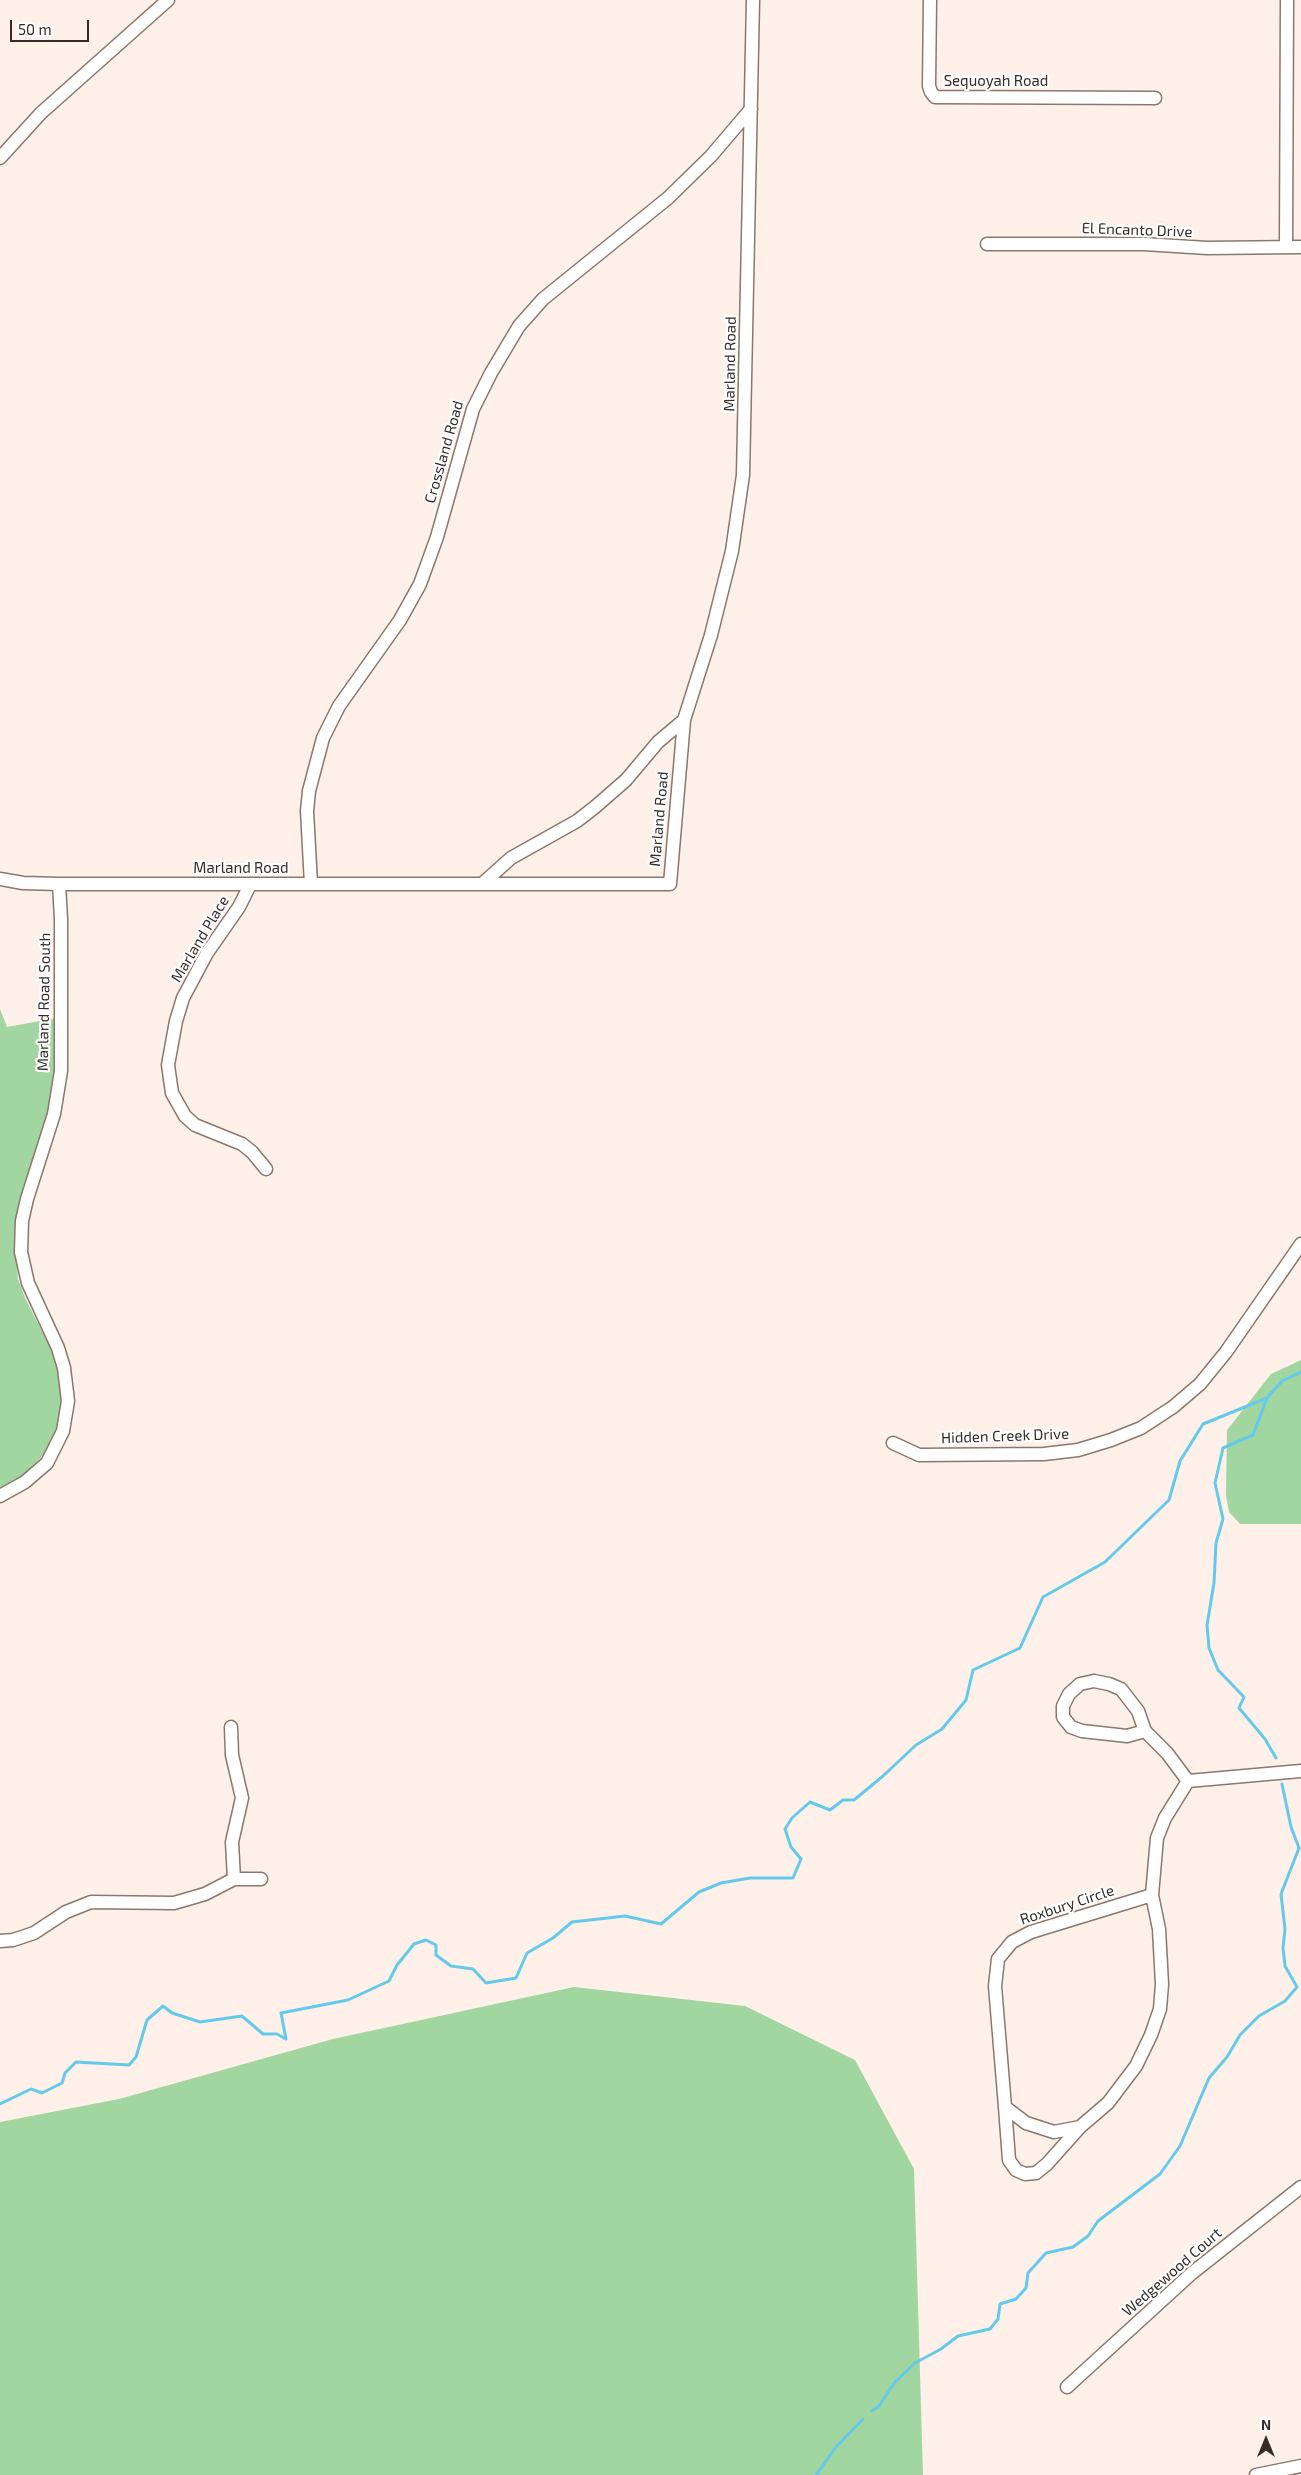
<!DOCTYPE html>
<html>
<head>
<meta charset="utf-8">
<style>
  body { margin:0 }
  #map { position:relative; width:1301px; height:2475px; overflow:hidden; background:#fff1e9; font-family:"Exo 2",sans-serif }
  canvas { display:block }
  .north { position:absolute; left:1241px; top:2415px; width:50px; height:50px; -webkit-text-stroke:4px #fff; paint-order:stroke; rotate:0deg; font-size:14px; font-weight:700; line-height:20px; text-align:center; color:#352c27 }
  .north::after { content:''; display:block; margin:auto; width:18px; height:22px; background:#352c27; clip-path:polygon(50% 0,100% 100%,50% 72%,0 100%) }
  .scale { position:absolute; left:10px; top:20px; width:79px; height:22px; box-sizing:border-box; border:2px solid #352c27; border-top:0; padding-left:6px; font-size:15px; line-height:18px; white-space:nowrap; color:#352c27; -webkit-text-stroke:4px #fff; paint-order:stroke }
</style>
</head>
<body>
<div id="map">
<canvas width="1301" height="2475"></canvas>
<div class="north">N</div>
<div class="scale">50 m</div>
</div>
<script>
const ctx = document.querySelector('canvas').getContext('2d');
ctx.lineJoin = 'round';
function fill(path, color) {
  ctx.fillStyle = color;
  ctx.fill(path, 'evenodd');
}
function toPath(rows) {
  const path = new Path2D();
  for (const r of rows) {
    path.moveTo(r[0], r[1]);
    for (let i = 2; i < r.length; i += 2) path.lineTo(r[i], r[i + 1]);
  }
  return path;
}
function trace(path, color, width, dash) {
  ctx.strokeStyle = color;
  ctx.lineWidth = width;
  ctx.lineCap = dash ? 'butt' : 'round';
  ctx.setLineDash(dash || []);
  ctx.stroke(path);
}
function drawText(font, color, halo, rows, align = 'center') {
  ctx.font = font + ' "Exo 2",sans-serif';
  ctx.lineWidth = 4.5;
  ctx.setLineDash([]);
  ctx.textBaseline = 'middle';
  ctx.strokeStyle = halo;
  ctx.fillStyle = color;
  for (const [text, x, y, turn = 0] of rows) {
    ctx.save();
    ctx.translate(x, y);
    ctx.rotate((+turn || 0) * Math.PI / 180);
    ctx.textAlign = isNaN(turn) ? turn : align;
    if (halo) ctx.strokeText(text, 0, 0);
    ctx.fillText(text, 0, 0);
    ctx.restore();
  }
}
const green = toPath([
  [0,1009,7,1027,56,1018,55,1070,48,1112,16,1246,18,1279,26,1300,51,1349,63,1387,59,1423,44,1454,24,1475,0,1489],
  [1301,1360,1301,1524,1240,1524,1229,1512,1226,1496,1227,1430,1271,1374],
  [574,1987,745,2006,855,2060,914,2169,923,2475,0,2475,0,2122,119,2099,333,2039]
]);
const stream = toPath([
  [1267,1398,1253,1435,1223,1448,1215,1483,1223,1519,1216,1543,1214,1583,1207,1625,1209,1648,1218,1670,1244,1697,1239,1708,1265,1739,1276,1758],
  [0,2104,31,2089,42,2093,62,2083,65,2073,76,2062,129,2065,136,2057,147,2020,163,2006,172,2013,200,2022,242,2016,263,2034,277,2034,286,2039,281,2013,348,2000,389,1981,397,1965,414,1944,426,1940,436,1945,436,1955,451,1966,473,1969,486,1983,516,1978,527,1953,553,1938,572,1922,625,1916,661,1924,699,1892,721,1883,750,1878,793,1878,801,1859,791,1847,785,1829,792,1818,810,1802,830,1810,843,1800,854,1800,883,1776,916,1745,942,1729,966,1700,973,1670,1020,1648,1043,1597,1105,1562,1169,1500,1180,1461,1203,1424,1267,1398,1282,1381,1301,1372],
  [872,2411,879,2406,895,2382,915,2363,941,2349,958,2336,990,2329,998,2319,1000,2304,1016,2299,1026,2288,1028,2273,1046,2253,1073,2247,1088,2236,1098,2221,1160,2174,1180,2146,1209,2078,1227,2057,1240,2035,1259,2016,1285,2001,1297,1987,1285,1966,1283,1948,1285,1929,1281,1894,1299,1848,1291,1827,1282,1784],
  [816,2475,836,2447,863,2419]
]);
const minor = toPath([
  [930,0,929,86,931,92,935,97,1155,98],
  [0,158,41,113,168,0],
  [987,244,1144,244,1207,248,1301,247],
  [1286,247,1287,0],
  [0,879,23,883,59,884,670,884,684,720,711,635,732,551,743,475,753,0],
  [311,884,307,811,309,791,323,738,339,706,400,620,420,584,437,537,473,409,491,373,519,326,543,299,668,198,711,156,751,109],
  [482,884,511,858,577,821,595,807,626,780,658,742,684,720],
  [250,885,239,907,207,953,183,998,176,1021,168,1065,172,1093,185,1116,195,1125,242,1144,252,1152,266,1169],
  [893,1443,919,1455,1044,1454,1078,1450,1111,1440,1141,1428,1173,1407,1200,1384,1226,1352,1301,1244],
  [0,1496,25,1482,47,1463,63,1431,68,1401,64,1368,58,1348,28,1283,21,1252,22,1221,27,1199,54,1114,61,1071,61,919,59,884],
  [1094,1681,1109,1684,1121,1689,1138,1711,1145,1731,1127,1736,1082,1731,1071,1727,1063,1717,1063,1706,1069,1694,1080,1684,1094,1681],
  [231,1727,232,1755,242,1798,232,1842,234,1879],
  [1145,1731,1167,1753,1188,1781],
  [1152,1895,1159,1929,1162,1984,1160,2009,1151,2035,1136,2066,1108,2103,1080,2127,1054,2132,1026,2123,1005,2107,995,1986,998,1959,1012,1942,1031,1932,1152,1895],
  [1152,1895,1157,1838,1165,1818,1188,1781,1301,1771],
  [0,1941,13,1940,34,1933,66,1912,91,1902,174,1903,205,1894,234,1879,261,1879],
  [1005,2107,1009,2160,1016,2170,1025,2174,1036,2173,1047,2164,1080,2127],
  [1067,2387,1192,2273,1301,2187],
  [1256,2475,1301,2466]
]);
const streetNames = [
  ["Sequoyah Road",996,81],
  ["El Encanto Drive",1137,230,2],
  ["Marland Road",730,364,-89],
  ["Crossland Road",444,452,-74],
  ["Marland Road",659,819,-85],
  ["Marland Road",241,868],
  ["Marland Place",200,939,-59],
  ["Marland Road South",44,1002,-89],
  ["Hidden Creek Drive",1005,1436,-2],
  ["Roxbury Circle",1067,1905,-18],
  ["Wedgewood Court",1172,2272,-41]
];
fill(green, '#a2d6a0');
trace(stream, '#64caeb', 3);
trace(minor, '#8b776b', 15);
trace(minor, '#fff', 12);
drawText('15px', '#352c27', '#fff', streetNames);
</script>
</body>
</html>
